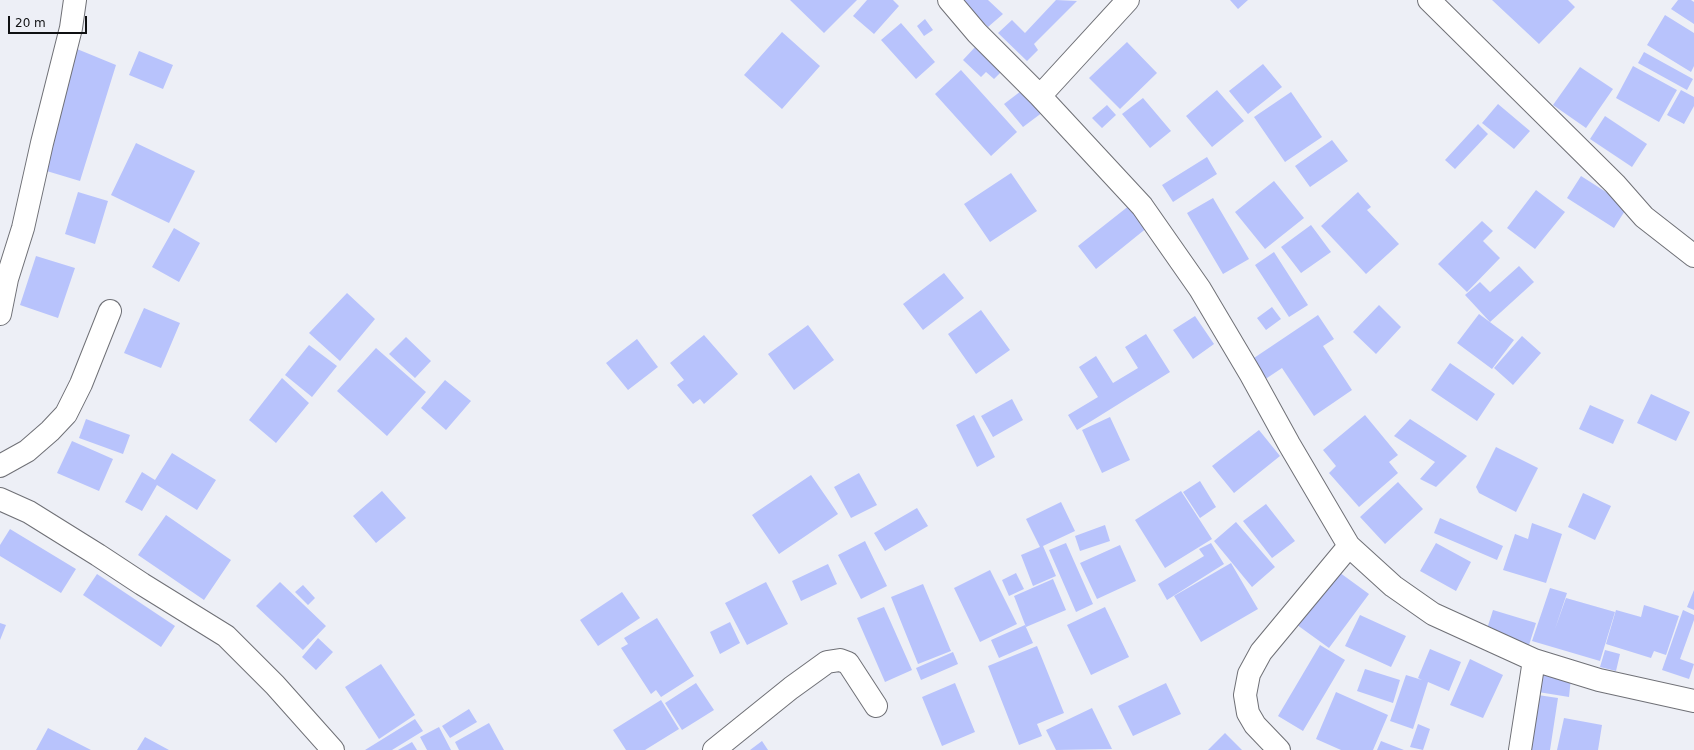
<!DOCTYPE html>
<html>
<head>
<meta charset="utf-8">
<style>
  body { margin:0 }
  #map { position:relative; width:1694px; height:750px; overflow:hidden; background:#edeff6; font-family:"DejaVu Sans",sans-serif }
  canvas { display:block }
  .scale { position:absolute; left:8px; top:16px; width:79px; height:18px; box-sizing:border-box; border:2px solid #0f1012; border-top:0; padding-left:5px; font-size:12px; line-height:14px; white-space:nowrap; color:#0f1012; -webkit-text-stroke:3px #edeff6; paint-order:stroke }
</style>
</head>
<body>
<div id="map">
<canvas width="1694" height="750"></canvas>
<div class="scale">20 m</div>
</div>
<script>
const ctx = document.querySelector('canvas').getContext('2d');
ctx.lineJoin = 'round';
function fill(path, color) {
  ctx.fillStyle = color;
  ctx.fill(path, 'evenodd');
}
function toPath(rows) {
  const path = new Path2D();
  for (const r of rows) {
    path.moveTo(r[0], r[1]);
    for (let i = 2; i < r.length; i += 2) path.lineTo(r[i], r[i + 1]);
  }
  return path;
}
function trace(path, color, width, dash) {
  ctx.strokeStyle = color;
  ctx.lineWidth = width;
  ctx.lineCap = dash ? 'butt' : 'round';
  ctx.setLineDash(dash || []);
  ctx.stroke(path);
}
const building = toPath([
  [790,0,857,0,824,33],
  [867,0,893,0,899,6,874,34,853,16],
  [962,0,988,0,1003,14,988,27],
  [1056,0,1077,1,1034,44,1038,50,1027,61,998,33,1012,20,1025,33],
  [1230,0,1248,0,1238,9],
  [1492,0,1568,0,1575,7,1539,44],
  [1678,0,1691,0,1694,2,1694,24,1671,9],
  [1665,15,1694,33,1694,66,1691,72,1647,45],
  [925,19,933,30,924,36,917,26],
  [901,23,935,62,916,79,881,40],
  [782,32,820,66,782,109,744,75],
  [1127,42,1157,73,1120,109,1089,78],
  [977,45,1003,70,994,79,986,72,981,77,963,60],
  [77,49,116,65,80,181,40,169],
  [139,51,173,65,163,89,129,75],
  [1644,52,1693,79,1687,90,1638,63],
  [1263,64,1282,87,1248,114,1229,91],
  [1633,66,1677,90,1659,122,1616,98],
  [1580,67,1613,89,1586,128,1553,105],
  [961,70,1017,132,991,156,935,94],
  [1025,88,1043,112,1023,127,1004,104],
  [1217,90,1244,121,1212,147,1186,116],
  [1681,90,1694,97,1694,106,1684,124,1667,115],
  [1291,92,1322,137,1285,162,1254,117],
  [1143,98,1171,131,1150,148,1122,114],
  [1498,104,1530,131,1514,149,1482,123],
  [1107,105,1116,115,1102,128,1092,118],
  [1605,116,1647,144,1632,167,1590,139],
  [1478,124,1488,134,1455,169,1445,160],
  [1332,140,1348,161,1310,187,1295,166],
  [136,143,195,171,169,223,111,195],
  [1207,157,1217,174,1173,202,1162,185],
  [1011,173,1037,211,990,242,964,204],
  [1581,176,1628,206,1614,228,1567,198],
  [1274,181,1304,218,1265,249,1235,212],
  [1536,190,1565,212,1535,249,1507,228],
  [78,192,108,201,95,244,65,234],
  [1358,192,1371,207,1367,210,1399,244,1366,274,1321,226],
  [1213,198,1249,259,1223,274,1187,213],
  [1130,205,1148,227,1096,269,1078,246],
  [1482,221,1493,231,1483,241,1500,258,1467,292,1438,264],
  [1311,225,1331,252,1301,273,1281,247],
  [174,228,200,243,179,282,152,267],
  [1274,252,1308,305,1289,317,1255,265],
  [36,256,75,268,58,318,20,305],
  [1519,266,1534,282,1490,322,1465,295,1480,282,1490,292],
  [944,273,964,298,923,330,903,304],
  [347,293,375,319,340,361,309,333],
  [1379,305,1401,327,1376,354,1353,332],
  [1272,307,1281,319,1266,330,1257,318],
  [144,308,180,323,161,368,124,353],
  [981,310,1010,350,976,374,948,334],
  [1479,314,1514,340,1492,369,1457,343],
  [1318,315,1334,339,1323,346,1352,390,1314,416,1282,368,1264,380,1251,360],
  [1195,316,1214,344,1193,359,1173,330],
  [808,325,834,360,794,390,768,354],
  [1146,334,1170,372,1077,430,1068,415,1098,397,1079,367,1096,356,1113,383,1138,368,1125,347],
  [704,335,738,374,704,404,700,399,693,404,677,385,684,380,670,363],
  [1522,336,1541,353,1513,385,1494,368],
  [406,337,431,361,415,378,389,354],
  [637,339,658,367,628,390,606,363],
  [309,345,337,366,312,397,285,375],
  [376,348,426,392,387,436,337,391],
  [1450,363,1495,394,1477,421,1431,390],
  [282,378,309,403,276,443,249,420],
  [445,380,471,401,446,430,421,408],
  [1651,394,1690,412,1676,441,1637,423],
  [1012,399,1023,420,993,437,981,416],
  [1590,405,1624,420,1613,444,1579,429],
  [974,415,995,457,977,467,956,425],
  [1365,415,1398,455,1389,462,1398,473,1359,507,1329,473,1336,466,1323,450],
  [1110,417,1130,460,1102,473,1082,430],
  [86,419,130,435,123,454,79,438],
  [1410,419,1467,456,1436,487,1420,479,1435,462,1394,436],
  [1259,430,1280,456,1234,493,1212,466],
  [72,441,113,459,99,491,57,473],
  [1496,447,1538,468,1516,512,1479,493,1476,487],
  [172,453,216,480,197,510,157,485,142,511,125,502,142,472,155,480],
  [859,473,877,505,851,518,834,487],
  [811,475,838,514,779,554,752,515],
  [1200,481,1216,507,1200,518,1183,492],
  [1398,482,1423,509,1385,544,1360,517],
  [382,491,406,518,376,543,353,516],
  [1181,491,1212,539,1165,568,1135,520],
  [1583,493,1611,506,1595,540,1568,527],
  [1061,502,1075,531,1043,546,1056,576,1033,586,1021,555,1040,547,1026,519],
  [1266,504,1295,541,1272,558,1243,521],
  [917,508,928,526,885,551,874,533],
  [166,515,231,560,204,600,138,555],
  [1440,518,1503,546,1497,560,1434,533],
  [1236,522,1275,567,1252,587,1214,541],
  [1532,523,1562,534,1546,583,1503,570,1515,534,1528,539],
  [1105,525,1110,541,1080,551,1075,536],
  [10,529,76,569,61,593,0,556,0,545],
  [865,541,887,586,861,599,838,555],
  [1066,543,1093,604,1076,612,1049,550],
  [1211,543,1224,564,1167,600,1158,584,1204,556,1199,549],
  [1436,543,1471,562,1456,591,1420,571],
  [1120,545,1136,581,1097,599,1080,563],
  [1231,563,1258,609,1201,642,1174,596],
  [828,564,837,584,801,601,792,581],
  [1332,567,1369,594,1329,648,1293,622],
  [990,570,1017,624,980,642,954,588],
  [1016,573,1024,589,1009,596,1002,580],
  [97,574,175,626,161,647,83,595],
  [1053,579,1066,610,1026,627,1014,596],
  [280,582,326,626,303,650,256,606],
  [766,582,788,624,747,645,725,603],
  [923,584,951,651,918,664,891,597],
  [303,585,315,598,308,605,295,592],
  [1550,588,1567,593,1555,629,1566,598,1615,612,1600,661,1532,641],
  [1694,590,1694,610,1687,607],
  [622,592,640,618,598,646,580,620],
  [1644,605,1679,616,1666,655,1654,651,1651,658,1606,644,1616,610,1641,617],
  [884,607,912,670,885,682,857,618],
  [1105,607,1129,657,1091,675,1067,625],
  [1493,610,1536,623,1529,645,1486,632],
  [1683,610,1694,615,1694,620,1680,659,1694,664,1689,679,1662,670],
  [1360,615,1406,636,1391,667,1345,646],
  [657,618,694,676,661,697,656,690,651,694,621,648,628,644,624,638],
  [730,622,740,643,720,654,710,632],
  [0,623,6,625,0,640],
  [1025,625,1033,643,999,658,991,640],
  [318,638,333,652,316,670,302,657],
  [1320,645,1345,660,1303,731,1278,716],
  [1037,646,1064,713,1037,724,1042,736,1019,745,988,666],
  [1430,649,1461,662,1449,691,1428,682,1413,729,1390,721,1406,675,1422,680,1418,678],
  [1605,650,1620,654,1616,671,1600,667],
  [953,652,958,664,921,680,916,668],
  [1470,659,1503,675,1483,718,1450,705],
  [381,664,415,715,379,739,345,687],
  [1365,669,1400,680,1393,703,1357,691],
  [1534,673,1571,678,1569,697,1532,691],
  [696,683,714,710,682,730,665,703],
  [955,683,975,732,942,746,922,697],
  [1166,683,1181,714,1133,736,1118,706],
  [1336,692,1388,715,1373,750,1341,750,1316,739],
  [1531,694,1558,698,1550,750,1522,750],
  [661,700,679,729,645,750,626,750,613,730],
  [1092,708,1112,749,1056,750,1046,730],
  [469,709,477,722,450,738,442,726],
  [1564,718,1602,725,1598,750,1557,750],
  [415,719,423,731,392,750,365,750],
  [489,723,504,750,459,750,455,742],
  [1418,724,1430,729,1423,750,1410,747],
  [439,727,451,750,427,750,420,737],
  [48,728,91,750,36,750],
  [1225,733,1242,750,1208,750],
  [145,737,169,750,137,750],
  [762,741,768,750,750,750],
  [1381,741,1404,750,1377,750],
  [412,742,417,750,398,750]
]);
const minor = toPath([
  [949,0,977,33,1040,96,1142,206,1200,289,1251,375,1289,444,1349,546,1393,586,1433,614,1534,660,1599,680,1694,701],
  [1429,0,1615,184,1644,217,1694,256],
  [1040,96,1128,0],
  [0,314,7,279,23,228,42,143,71,28,75,0],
  [0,466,27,451,50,431,66,414,81,384,110,311],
  [0,499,29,512,98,555,142,584,226,636,275,685,333,750],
  [714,750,791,688,827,662,840,660,848,663,876,706],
  [1279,750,1255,725,1248,713,1245,695,1249,674,1261,652,1349,546],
  [1520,750,1534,660]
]);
fill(building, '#b8c3fc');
trace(minor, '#6f7076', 24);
trace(minor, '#fff', 22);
</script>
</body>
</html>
